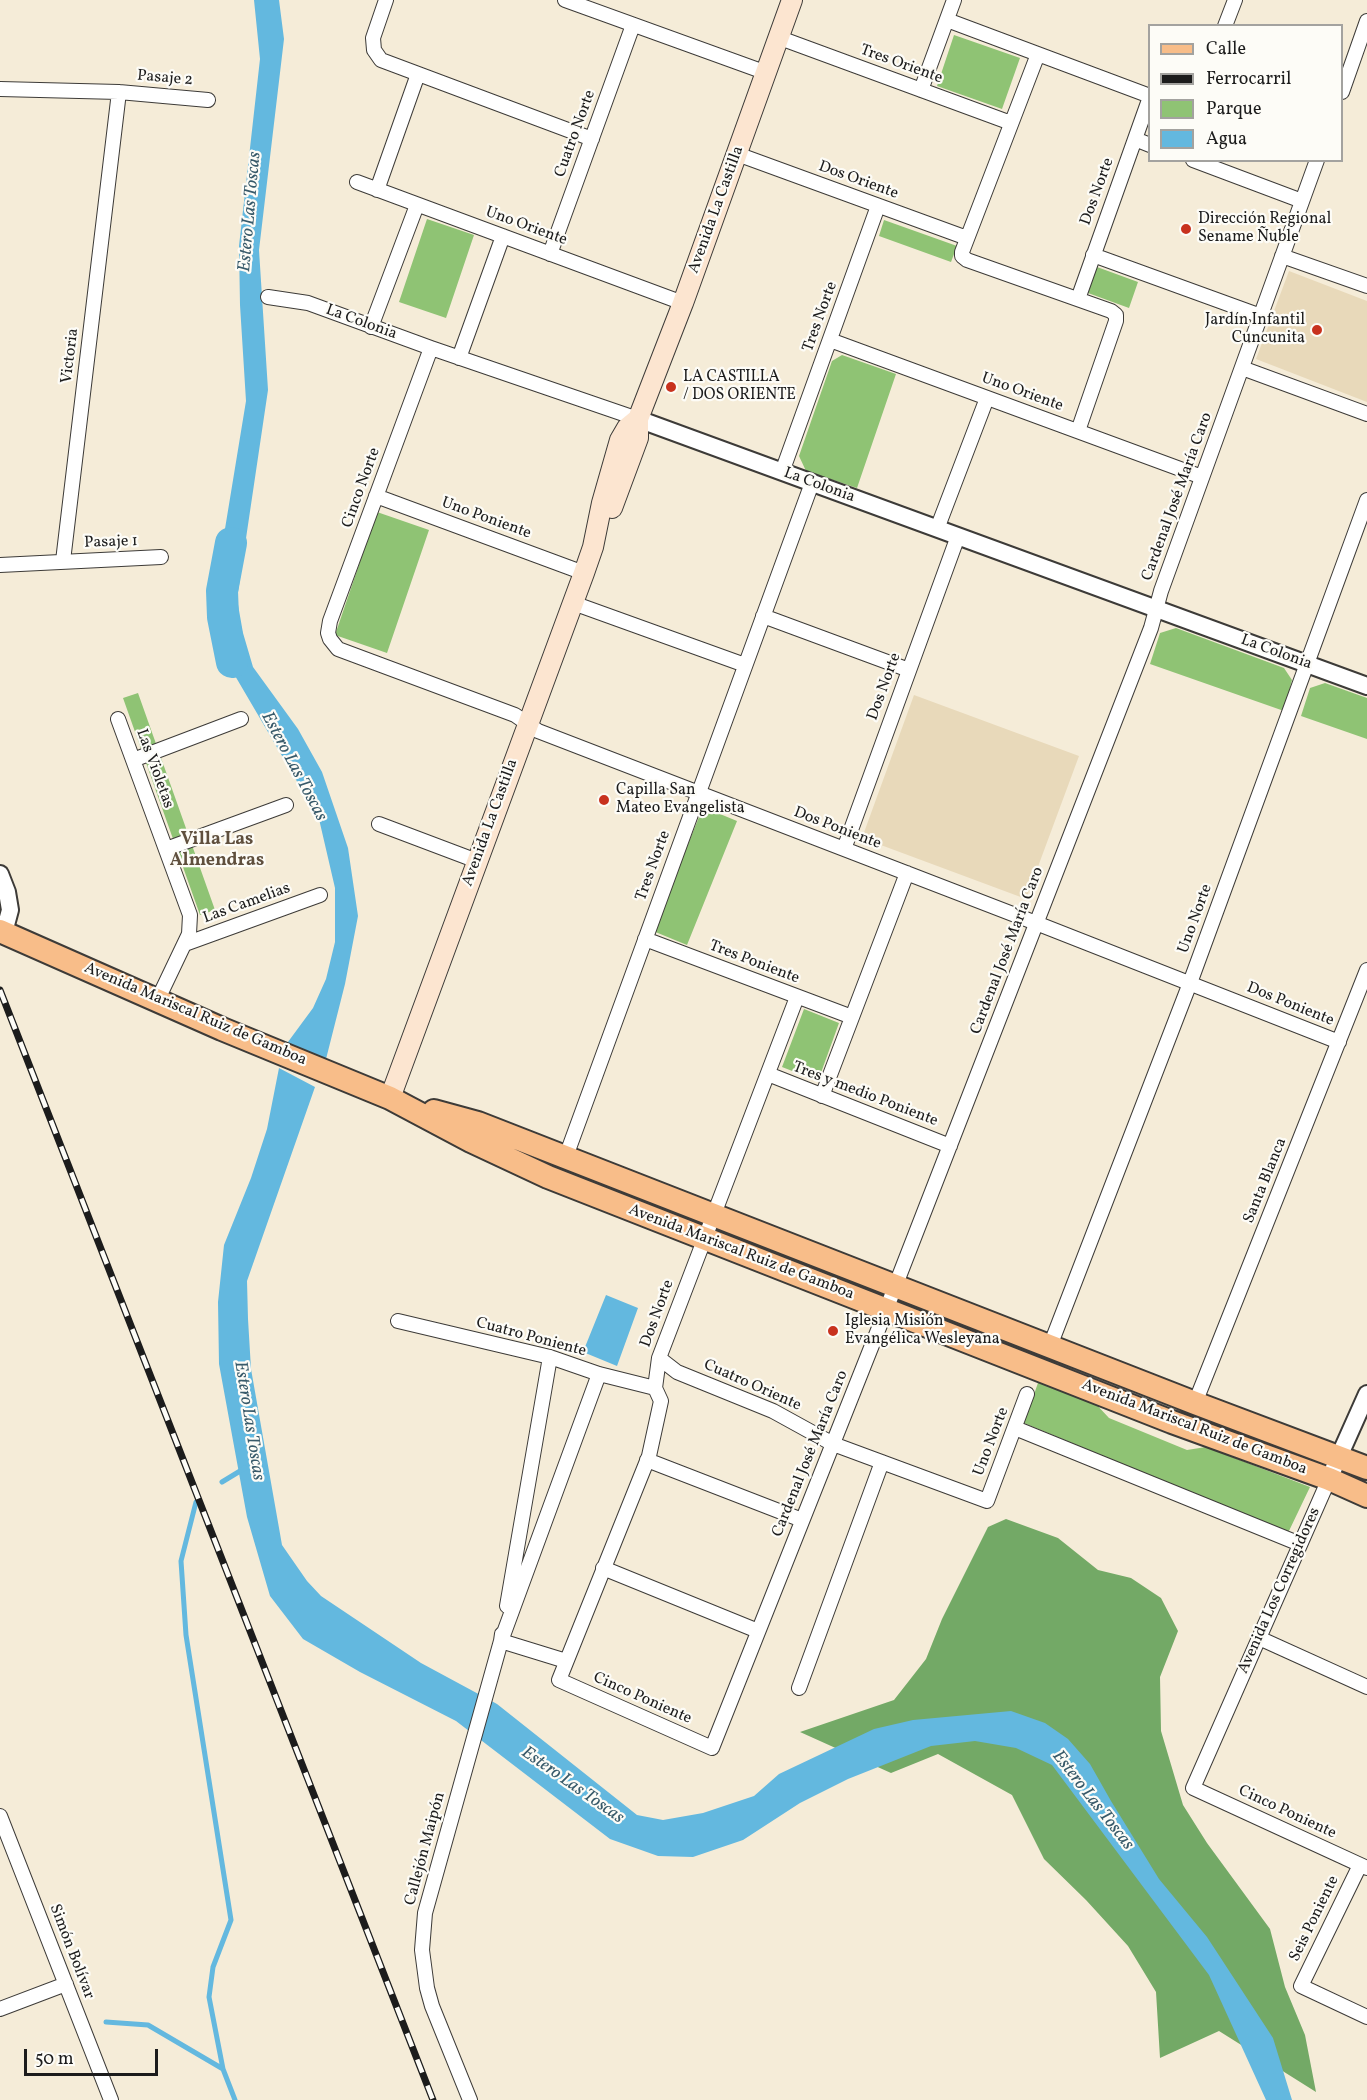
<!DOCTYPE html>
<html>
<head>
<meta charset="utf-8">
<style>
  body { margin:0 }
  #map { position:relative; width:1367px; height:2100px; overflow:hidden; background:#f5ecd8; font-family:Vollkorn,serif }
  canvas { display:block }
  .legend { position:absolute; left:1148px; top:24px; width:195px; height:138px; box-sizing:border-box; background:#fdfcf7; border:2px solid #a3a29f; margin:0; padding:8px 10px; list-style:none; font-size:18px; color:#1c1c1c }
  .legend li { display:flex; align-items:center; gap:12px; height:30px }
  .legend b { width:30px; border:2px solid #a3a29f }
  .scale { position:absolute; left:24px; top:2049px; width:134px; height:27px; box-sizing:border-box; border:3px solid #1c1c1c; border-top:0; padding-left:8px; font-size:18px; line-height:21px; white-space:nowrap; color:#1c1c1c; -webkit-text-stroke:4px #fdfcf7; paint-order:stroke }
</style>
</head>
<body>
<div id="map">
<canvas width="1367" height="2100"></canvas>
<ul class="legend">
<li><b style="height:8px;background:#f8bd89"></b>Calle</li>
<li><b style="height:8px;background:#1c1c1c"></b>Ferrocarril</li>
<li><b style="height:16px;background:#8fc374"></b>Parque</li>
<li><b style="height:16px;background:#63b8df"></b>Agua</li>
</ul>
<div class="scale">50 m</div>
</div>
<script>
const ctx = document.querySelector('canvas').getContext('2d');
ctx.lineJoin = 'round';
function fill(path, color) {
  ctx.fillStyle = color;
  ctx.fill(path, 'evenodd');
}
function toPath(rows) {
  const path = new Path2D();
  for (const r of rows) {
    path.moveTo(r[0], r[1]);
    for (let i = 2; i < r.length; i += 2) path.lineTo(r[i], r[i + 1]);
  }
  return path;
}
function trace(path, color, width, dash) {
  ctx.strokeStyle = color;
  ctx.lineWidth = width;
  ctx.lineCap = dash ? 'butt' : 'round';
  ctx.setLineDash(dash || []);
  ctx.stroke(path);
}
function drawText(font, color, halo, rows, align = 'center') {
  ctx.font = font + ' Vollkorn,serif';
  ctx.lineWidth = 4.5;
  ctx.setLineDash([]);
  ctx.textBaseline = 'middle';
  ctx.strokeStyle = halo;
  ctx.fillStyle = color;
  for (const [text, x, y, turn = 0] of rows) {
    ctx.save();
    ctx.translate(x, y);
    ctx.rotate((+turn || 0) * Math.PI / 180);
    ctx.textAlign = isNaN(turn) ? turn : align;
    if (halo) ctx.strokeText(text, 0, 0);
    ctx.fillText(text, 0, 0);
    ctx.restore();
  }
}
const built = toPath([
  [1289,271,1367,301,1367,402,1256,359],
  [914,695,1079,756,1026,899,862,838]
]);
const green = toPath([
  [954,35,1020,58,1002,109,937,86],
  [427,219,474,235,446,318,399,302],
  [884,220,957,246,951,262,879,236],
  [1097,267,1138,282,1129,308,1088,293],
  [842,355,896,374,857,488,806,471,799,456,832,361],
  [377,512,429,530,387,653,335,635],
  [1176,628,1284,668,1292,680,1284,711,1150,664,1160,633],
  [1325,683,1367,698,1367,739,1301,716,1310,688],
  [138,693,215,910,200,915,123,698],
  [703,807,737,821,687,945,653,931],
  [804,1009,839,1023,818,1081,782,1067],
  [1039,1380,1095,1403,1109,1418,1187,1450,1206,1447,1310,1487,1288,1533,1024,1423]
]);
const forest = toPath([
  [1006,1519,1058,1538,1098,1570,1131,1578,1161,1598,1178,1631,1160,1677,1161,1731,1183,1805,1207,1843,1270,1929,1285,1987,1305,2035,1316,2092,1219,2031,1160,2058,1156,1992,1128,1946,1086,1900,1044,1859,1012,1795,938,1754,891,1773,800,1732,894,1700,926,1659,942,1619,988,1527]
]);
const water = toPath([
  [254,0,279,0,284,39,259,250,268,390,237,599,243,633,253,667,298,729,322,772,348,848,358,916,345,984,325,1063,285,1046,313,1008,326,979,335,942,335,888,319,819,234,674,224,636,222,547,246,401,240,305,239,246,260,59],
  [279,1068,315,1087,247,1281,248,1319,251,1369,282,1545,307,1581,321,1596,421,1663,497,1704,637,1815,663,1820,703,1813,754,1796,779,1774,874,1729,913,1720,1011,1711,1045,1723,1068,1739,1090,1764,1111,1801,1159,1879,1207,1937,1273,2038,1292,2100,1266,2100,1209,1975,1052,1765,1016,1748,975,1741,931,1746,848,1779,800,1803,743,1840,693,1857,658,1856,610,1839,456,1721,360,1672,303,1639,270,1596,247,1517,219,1364,218,1302,224,1245,251,1178,267,1129],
  [606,1295,638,1308,617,1366,583,1352]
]);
const stream = toPath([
  [222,1482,245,1468],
  [196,1502,181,1561,186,1635,231,1920,213,1967,209,1997,223,2069,235,2100],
  [106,2022,148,2025,223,2069]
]);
const river = toPath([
  [231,543,222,591,223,617,232,662]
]);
const minor = toPath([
  [386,0,373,38,374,50,381,60,592,139],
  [565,0,767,73],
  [947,20,1150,96],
  [1225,26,1235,0],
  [780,38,1011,123],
  [1038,54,962,252,962,256,967,260,1111,311,1116,315,1116,321,1078,431],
  [0,89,119,92,208,100],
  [921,90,954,0],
  [1342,92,1367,21],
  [1135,139,1150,145],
  [737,154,967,238],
  [1193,160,1302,201],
  [357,182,683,303],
  [377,190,418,74],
  [550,254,633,25],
  [1093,255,1261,316],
  [1282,256,1367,286],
  [268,297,308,303,431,348,638,419],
  [1078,299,1150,97],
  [371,327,417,205],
  [830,340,1202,477],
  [431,348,330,621,328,633,330,639,338,649,515,715,538,731,1036,923,1339,1042],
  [459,358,503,236],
  [1242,368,1367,414],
  [782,472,878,206],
  [376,496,584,573],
  [937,529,987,398],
  [63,561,119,92],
  [0,565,161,557],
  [573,603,745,665],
  [763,616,909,670],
  [118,719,190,915,189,934,158,999],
  [133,760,241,719],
  [379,824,477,861],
  [166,849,286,805],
  [844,849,958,536],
  [645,939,852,1017],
  [185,944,320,895],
  [797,997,659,1358,655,1388,661,1401,649,1456,559,1680,712,1748,886,1310,1151,628,1161,591,1317,160],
  [768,1074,950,1146],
  [822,1096,907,873],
  [565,1159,812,483],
  [398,1321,550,1357,599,1374,655,1388],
  [1050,1346,1190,983,1367,500],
  [659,1358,677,1372,773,1411,833,1444,987,1501,1027,1394],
  [1195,1403,1367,970],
  [1015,1428,1300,1544],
  [647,1460,802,1520],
  [1329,1479,1193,1788,1367,1868],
  [603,1568,758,1631],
  [507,1606,550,1357],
  [502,1634,501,1641,566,1661],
  [1259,1638,1367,1687],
  [799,1688,882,1462],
  [0,1816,111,2100],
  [1360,1865,1301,1986,1367,2017],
  [0,2009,66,1984],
  [470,2100,432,2006,427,1988,422,1950,425,1913,501,1641,599,1374]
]);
const tertiary = toPath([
  [638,419,1367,686],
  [0,874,7,892,10,910,6,925,3,932],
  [1329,1479,1367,1394]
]);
const secondary = toPath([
  [612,508,638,438,638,419,683,303,792,0],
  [390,1098,584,573,593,547,602,503,620,440,627,428,638,419]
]);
const primary = toPath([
  [0,931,222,1029,390,1098,471,1141,548,1177,1172,1422,1329,1479,1367,1496],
  [434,1111,478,1123,1195,1403,1367,1468]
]);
const rail = toPath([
  [0,990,433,2100]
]);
const markers = [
  [1186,229,6,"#c8321e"],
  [1317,330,6,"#c8321e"],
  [671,387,6,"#c8321e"],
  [604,800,6,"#c8321e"],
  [833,1331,6,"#c8321e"]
];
const streetNames = [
  ["Tres Oriente",901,65,20],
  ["Pasaje 2",165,79,5],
  ["Cuatro Norte",576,134,-70],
  ["Dos Oriente",858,181,20],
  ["Dos Norte",1098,192,-70],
  ["Avenida La Castilla",717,210,-70],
  ["Uno Oriente",526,227,20],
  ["Tres Norte",821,317,-70],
  ["La Colonia",361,323,20],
  ["Victoria",71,356,-83],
  ["Uno Oriente",1022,393,20],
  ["La Colonia",819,486,20],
  ["Cinco Norte",362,488,-70],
  ["Cardenal José María Caro",1178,497,-70],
  ["Uno Poniente",486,519,20],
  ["Pasaje 1",111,543,-2],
  ["La Colonia",1276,653,20],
  ["Dos Norte",885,687,-70],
  ["Las Violetas",154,769,70],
  ["Avenida La Castilla",491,823,-70],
  ["Dos Poniente",837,829,21],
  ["Tres Norte",654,866,-70],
  ["Las Camelias",247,904,-20],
  ["Uno Norte",1196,919,-70],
  ["Cardenal José María Caro",1008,951,-69],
  ["Tres Poniente",754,963,21],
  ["Dos Poniente",1290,1005,22],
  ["Avenida Mariscal Ruiz de Gamboa",195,1015,23],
  ["Tres y medio Poniente",865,1095,21],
  ["Santa Blanca",1266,1181,-68],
  ["Avenida Mariscal Ruiz de Gamboa",741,1253,21],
  ["Dos Norte",658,1314,-70],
  ["Cuatro Poniente",531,1338,15],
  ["Cuatro Oriente",752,1386,24],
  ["Avenida Mariscal Ruiz de Gamboa",1194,1428,21],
  ["Uno Norte",992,1442,-69],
  ["Cardenal José María Caro",811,1454,-68],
  ["Avenida Los Corregidores",1280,1591,-66],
  ["Cinco Poniente",642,1699,24],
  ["Cinco Poniente",1287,1813,25],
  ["Callejón Maipón",426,1849,-75],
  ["Seis Poniente",1315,1919,-64],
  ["Simón Bolívar",71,1952,69]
];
const poiNames = [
  ["Dirección Regional",1198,220],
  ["Sename Ñuble",1198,238],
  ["Jardín Infantil",1305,321,"right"],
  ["Cuncunita",1305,339,"right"],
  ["LA CASTILLA",683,378],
  ["/ DOS ORIENTE",683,396],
  ["Capilla San",616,791],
  ["Mateo Evangelista",616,809],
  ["Iglesia Misión",845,1322],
  ["Evangélica Wesleyana",845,1340]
];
const waterNames = [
  ["Estero Las Toscas",251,212,-85],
  ["Estero Las Toscas",293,767,62],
  ["Estero Las Toscas",248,1421,81],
  ["Estero Las Toscas",572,1786,35],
  ["Estero Las Toscas",1092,1801,52]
];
const neighbourhoodNames = [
  ["Villa Las",217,841],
  ["Almendras",217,862]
];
fill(built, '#e8d9ba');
fill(green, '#8fc374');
fill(forest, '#73a966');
fill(water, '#63b8df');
trace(stream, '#63b8df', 5);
trace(river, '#63b8df', 32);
trace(minor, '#3d3b38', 16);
trace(tertiary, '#3d3b38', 20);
trace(secondary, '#3d3b38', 22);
trace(primary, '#3d3b38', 26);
trace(minor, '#fff', 14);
trace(tertiary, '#fff', 16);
trace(secondary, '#fce5d0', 20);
trace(primary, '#f8bd89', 22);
trace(rail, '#1c1c1c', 7);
trace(rail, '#fdfcf7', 4.5, [14]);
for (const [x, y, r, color] of markers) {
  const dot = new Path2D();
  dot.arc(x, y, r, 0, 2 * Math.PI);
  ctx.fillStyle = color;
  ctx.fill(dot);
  trace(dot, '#fdfcf7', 2);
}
drawText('16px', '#1c1c1c', '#fdfcf7', streetNames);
drawText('16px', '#1c1c1c', '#fdfcf7', poiNames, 'left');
drawText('italic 18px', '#385a6a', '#fdfcf7', waterNames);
drawText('bold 18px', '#5f4f3d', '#fdfcf7', neighbourhoodNames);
</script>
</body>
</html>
